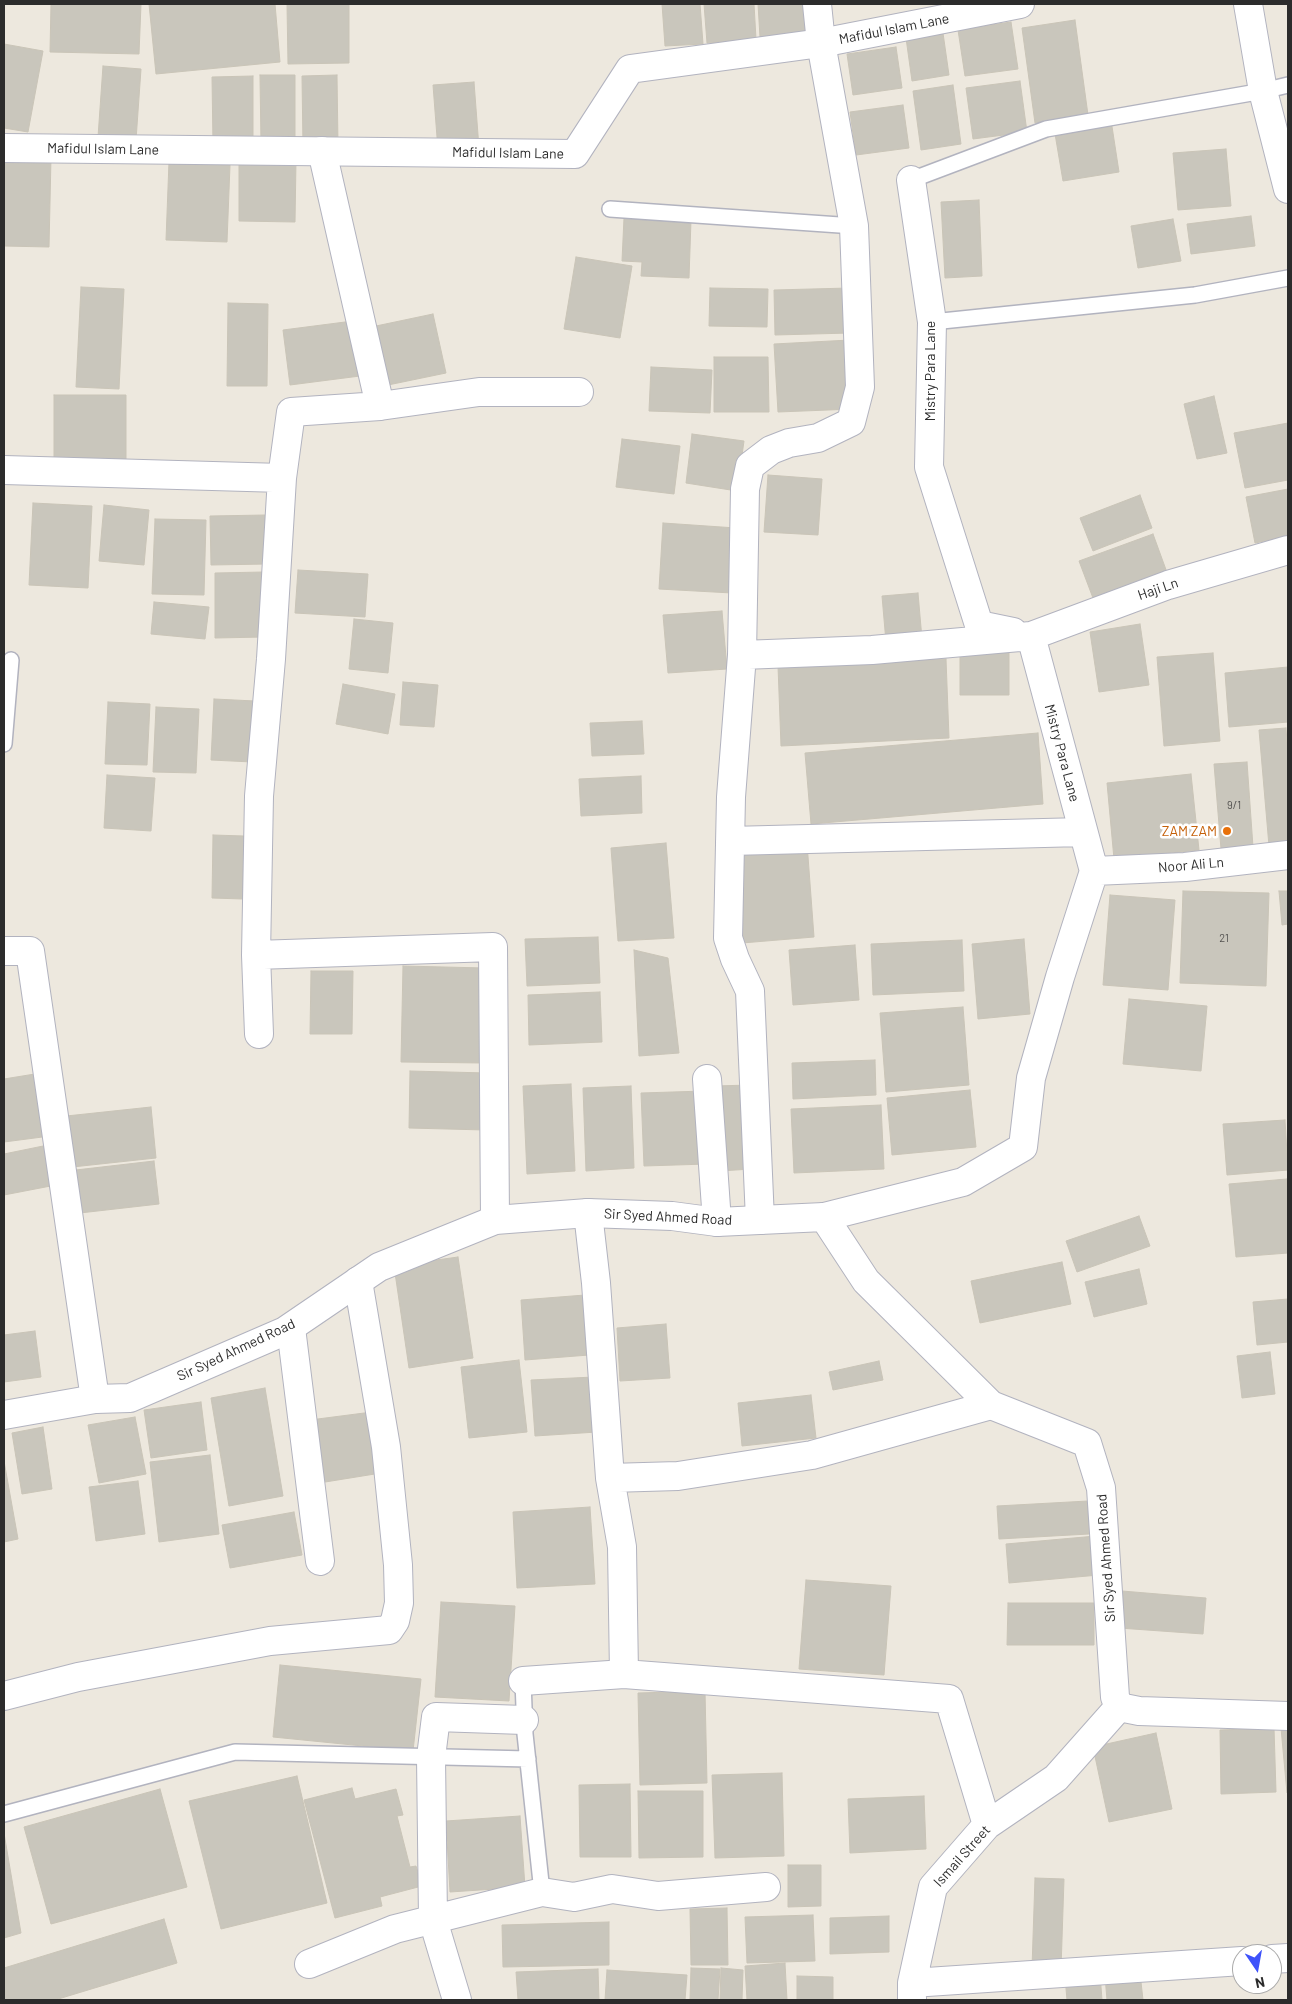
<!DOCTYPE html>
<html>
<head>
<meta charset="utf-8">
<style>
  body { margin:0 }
  #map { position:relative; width:1292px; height:2004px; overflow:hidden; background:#ede8de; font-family:Barlow,sans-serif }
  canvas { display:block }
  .frame { position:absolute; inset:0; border:5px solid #2c2c2c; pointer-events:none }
  .north { position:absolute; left:1232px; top:1944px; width:50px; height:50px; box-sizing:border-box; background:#fff; border:1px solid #ababab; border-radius:50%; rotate:168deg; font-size:14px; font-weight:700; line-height:20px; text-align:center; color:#2c2c2c }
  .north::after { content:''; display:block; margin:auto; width:18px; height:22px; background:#3e52fa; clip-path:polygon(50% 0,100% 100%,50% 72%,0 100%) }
</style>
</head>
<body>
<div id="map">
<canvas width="1292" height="2004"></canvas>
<div class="frame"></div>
<div class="north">N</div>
</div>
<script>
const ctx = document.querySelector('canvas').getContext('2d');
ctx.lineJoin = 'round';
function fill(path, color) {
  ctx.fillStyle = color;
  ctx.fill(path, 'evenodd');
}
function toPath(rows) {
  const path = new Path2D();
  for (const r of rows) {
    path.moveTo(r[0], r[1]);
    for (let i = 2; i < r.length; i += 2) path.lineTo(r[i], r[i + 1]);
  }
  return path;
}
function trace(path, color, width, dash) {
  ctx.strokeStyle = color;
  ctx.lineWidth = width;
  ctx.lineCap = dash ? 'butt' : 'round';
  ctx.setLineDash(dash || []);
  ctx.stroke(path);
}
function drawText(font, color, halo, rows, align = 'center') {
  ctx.font = font + ' Barlow,sans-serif';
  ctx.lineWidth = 5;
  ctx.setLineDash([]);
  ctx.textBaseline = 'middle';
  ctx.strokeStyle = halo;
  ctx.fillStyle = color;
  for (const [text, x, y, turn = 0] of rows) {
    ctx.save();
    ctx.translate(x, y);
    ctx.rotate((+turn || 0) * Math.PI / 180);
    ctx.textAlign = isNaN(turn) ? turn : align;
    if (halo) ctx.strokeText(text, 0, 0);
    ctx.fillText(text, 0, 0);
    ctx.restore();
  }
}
const building = toPath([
  [51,4,141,4,139,54,50,52,51,4],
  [149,4,275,4,280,62,156,74,149,4],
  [287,4,349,4,349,63,288,64,287,4],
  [662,4,700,4,703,44,665,46,662,4],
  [704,4,754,4,756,39,707,43,704,4],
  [758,4,804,4,806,34,760,37,758,4],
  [1075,20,1088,115,1035,123,1022,28,1075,20],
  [1011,22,1018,69,965,76,958,30,1011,22],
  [943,33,949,75,912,81,906,38,943,33],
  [4,44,43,51,28,132,4,128,4,44],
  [896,47,902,88,853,95,847,54,896,47],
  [103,66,141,69,136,140,98,137,103,66],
  [260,75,295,75,295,144,261,144,260,75],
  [337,75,338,146,303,147,302,76,337,75],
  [253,76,253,144,213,145,212,77,253,76],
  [1020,81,1027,132,973,139,966,88,1020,81],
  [474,82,479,148,438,150,433,85,474,82],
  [953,85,961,144,921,150,913,91,953,85],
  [903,105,909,148,856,155,850,112,903,105],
  [1111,120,1119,172,1063,181,1054,128,1111,120],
  [1226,149,1231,206,1178,210,1173,153,1226,149],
  [4,156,51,157,49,247,4,246,4,156],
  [239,160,296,160,295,222,239,221,239,160],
  [169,162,230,165,227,242,166,240,169,162],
  [979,200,982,276,945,278,941,202,979,200],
  [1251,216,1255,246,1191,254,1187,224,1251,216],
  [624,218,691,220,689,278,641,276,642,262,622,261,624,218],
  [1173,219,1181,261,1138,268,1131,226,1173,219],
  [576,257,632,266,620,338,564,329,576,257],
  [81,287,124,289,119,389,76,387,81,287],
  [710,288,768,289,767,327,709,326,710,288],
  [849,288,850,333,775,335,774,290,849,288],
  [228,303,268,304,267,386,227,386,228,303],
  [433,314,446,373,388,385,376,326,433,314],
  [353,321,360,376,290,385,283,330,353,321],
  [850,340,853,409,778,412,774,344,850,340],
  [714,357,768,357,769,412,714,412,714,357],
  [651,367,712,370,710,413,649,411,651,367],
  [54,395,126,395,126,463,54,464,54,395],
  [1214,396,1227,453,1197,459,1184,404,1214,396],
  [1288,423,1288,480,1245,488,1234,433,1288,423],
  [692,434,744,441,737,491,686,483,692,434],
  [622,439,680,446,674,494,616,487,622,439],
  [768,475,822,479,818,535,764,532,768,475],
  [1288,489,1288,536,1255,543,1246,497,1288,489],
  [1140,495,1152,528,1093,551,1080,518,1140,495],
  [33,503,92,506,88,588,29,585,33,503],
  [104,505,149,510,144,565,99,561,104,505],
  [266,515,267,564,211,565,210,516,266,515],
  [155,519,206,520,204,595,152,594,155,519],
  [663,523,736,528,732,593,659,589,663,523],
  [1153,534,1169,578,1096,606,1079,561,1153,534],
  [298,570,368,574,365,617,295,613,298,570],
  [264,572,264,637,215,638,215,573,264,572],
  [918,593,922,639,886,642,882,596,918,593],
  [154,602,209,607,205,639,151,634,154,602],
  [722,611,727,669,668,673,663,615,722,611],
  [354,619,393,623,388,673,349,669,354,619],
  [1140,624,1149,685,1099,692,1090,632,1140,624],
  [960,649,1009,649,1009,695,960,695,960,649],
  [1213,653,1220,741,1164,746,1157,657,1213,653],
  [946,659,949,738,781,746,778,666,946,659],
  [1288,667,1288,722,1229,727,1225,673,1288,667],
  [403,682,438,685,434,727,400,725,403,682],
  [343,684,395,694,388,734,336,724,343,684],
  [214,699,255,701,252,762,211,760,214,699],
  [108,702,150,704,147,765,105,764,108,702],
  [156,707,199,709,196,773,153,772,156,707],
  [642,721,644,754,592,756,590,723,642,721],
  [1286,728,1288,756,1288,844,1269,846,1259,730,1286,728],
  [1038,733,1043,804,811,824,805,753,1038,733],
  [1247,762,1253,847,1221,849,1214,764,1247,762],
  [1191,774,1199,850,1114,859,1107,783,1191,774],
  [107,775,155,778,151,831,104,828,107,775],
  [641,776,642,813,581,816,579,779,641,776],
  [213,835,244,836,243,899,212,898,213,835],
  [666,843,674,938,618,941,611,848,666,843],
  [807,843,814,937,742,943,735,849,807,843],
  [1183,891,1269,893,1266,986,1180,983,1183,891],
  [1279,891,1288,891,1288,924,1282,925,1279,891],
  [1110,895,1175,900,1168,990,1103,985,1110,895],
  [598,937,600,983,527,986,525,939,598,937],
  [1024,939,1030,1014,978,1019,972,944,1024,939],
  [962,940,964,991,873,995,871,944,962,940],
  [855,945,859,1000,793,1005,789,950,855,945],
  [634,950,668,958,679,1053,639,1056,634,950],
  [403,966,485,968,483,1063,401,1062,403,966],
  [311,971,353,971,352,1034,310,1034,311,971],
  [600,992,602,1042,529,1045,528,995,600,992],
  [1129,999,1207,1006,1201,1071,1123,1064,1129,999],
  [963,1007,969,1085,886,1092,880,1013,963,1007],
  [875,1060,876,1095,793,1099,792,1063,875,1060],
  [410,1071,487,1073,485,1130,409,1128,410,1071],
  [41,1073,50,1136,4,1142,4,1079,41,1073],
  [571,1084,575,1171,527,1174,523,1086,571,1084],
  [750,1085,752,1169,719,1171,715,1086,750,1085],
  [631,1086,634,1168,586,1171,583,1088,631,1086],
  [970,1090,976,1147,892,1155,887,1098,970,1090],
  [704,1091,707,1164,644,1166,641,1093,704,1091],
  [881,1105,884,1169,794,1173,791,1109,881,1105],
  [151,1107,156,1158,63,1168,57,1117,151,1107],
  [1285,1120,1288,1170,1227,1175,1223,1124,1285,1120],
  [53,1144,61,1184,4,1195,4,1154,53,1144],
  [154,1161,159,1204,71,1214,67,1171,154,1161],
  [1287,1179,1288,1253,1236,1257,1229,1184,1287,1179],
  [1139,1216,1150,1246,1077,1272,1066,1241,1139,1216],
  [458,1257,473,1358,409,1368,394,1266,458,1257],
  [1062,1262,1071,1304,980,1323,971,1281,1062,1262],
  [1139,1269,1147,1304,1094,1317,1085,1282,1139,1269],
  [585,1295,589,1355,525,1360,521,1300,585,1295],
  [1288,1299,1288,1342,1257,1345,1253,1302,1288,1299],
  [666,1324,670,1378,620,1381,617,1328,666,1324],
  [35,1331,41,1377,4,1382,4,1335,35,1331],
  [1270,1352,1275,1394,1242,1398,1237,1356,1270,1352],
  [519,1360,527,1432,469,1438,461,1367,519,1360],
  [879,1361,883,1380,833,1390,829,1372,879,1361],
  [594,1377,597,1432,535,1436,531,1380,594,1377],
  [265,1388,283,1496,229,1506,211,1398,265,1388],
  [811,1395,816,1438,742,1446,738,1403,811,1395],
  [201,1402,207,1450,151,1458,144,1410,201,1402],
  [372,1412,381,1473,319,1483,310,1420,372,1412],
  [135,1417,146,1474,99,1483,88,1425,135,1417],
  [43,1427,52,1489,22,1494,12,1433,43,1427],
  [210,1455,219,1534,159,1542,150,1462,210,1455],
  [4,1461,18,1539,4,1542,4,1461],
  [138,1481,145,1534,96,1541,89,1487,138,1481],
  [1088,1501,1089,1534,999,1539,997,1506,1088,1501],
  [590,1507,595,1584,517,1588,513,1512,590,1507],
  [294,1512,302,1555,230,1568,222,1525,294,1512],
  [1096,1536,1099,1575,1009,1583,1006,1544,1096,1536],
  [806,1580,891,1586,884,1675,799,1669,806,1580],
  [1122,1591,1206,1598,1203,1634,1119,1628,1122,1591],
  [441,1602,515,1606,509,1701,435,1697,441,1602],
  [1008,1603,1094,1603,1094,1645,1007,1645,1008,1603],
  [280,1665,421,1679,413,1751,273,1737,280,1665],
  [705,1691,707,1783,640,1785,638,1693,705,1691],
  [1274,1728,1276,1792,1221,1794,1220,1730,1274,1728],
  [1281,1728,1288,1728,1288,1793,1287,1793,1281,1728],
  [1156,1733,1172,1809,1109,1822,1093,1747,1156,1733],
  [782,1773,784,1856,715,1858,712,1775,782,1773],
  [297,1776,327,1903,221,1929,189,1801,297,1776],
  [630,1784,631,1857,580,1857,579,1785,630,1784],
  [352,1788,355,1799,396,1789,403,1815,397,1816,410,1867,416,1866,422,1886,380,1897,382,1906,335,1918,304,1800,352,1788],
  [160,1789,187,1887,51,1924,24,1827,160,1789],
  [638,1791,703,1791,703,1857,639,1858,638,1791],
  [924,1796,926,1849,850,1853,848,1799,924,1796],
  [520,1816,525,1887,450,1892,446,1821,520,1816],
  [4,1833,21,1933,4,1938,4,1833],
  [788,1865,821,1865,821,1906,788,1907,788,1865],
  [1035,1878,1064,1879,1061,1969,1032,1968,1035,1878],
  [727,1908,728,1965,691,1965,690,1909,727,1908],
  [813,1915,815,1961,747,1963,745,1917,813,1915],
  [889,1916,889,1952,830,1954,830,1918,889,1916],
  [164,1919,177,1963,55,2000,4,2000,4,1968,164,1919],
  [609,1922,609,1965,503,1967,502,1925,609,1922],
  [785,1963,787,2000,747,2000,745,1966,785,1963],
  [691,1968,720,1969,718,2000,690,2000,691,1968],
  [721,1968,743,1970,742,2000,720,2000,721,1968],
  [598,1969,599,2000,518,2000,516,1972,598,1969],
  [607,1970,687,1975,685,2000,605,2000,607,1970],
  [1140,1973,1143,2000,1107,2000,1105,1976,1140,1973],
  [1100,1974,1102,2000,1067,2000,1065,1977,1100,1974],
  [797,1976,833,1977,833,2000,797,2000,797,1976]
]);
const lane = toPath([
  [911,180,1046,129,1263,91,1288,85],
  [610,209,854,226],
  [932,322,1195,295,1288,278],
  [4,744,11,660],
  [523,1681,525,1734,542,1892],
  [4,1814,235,1752,528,1759]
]);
const street = toPath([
  [1248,4,1263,91,1288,189],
  [322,151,380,406],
  [911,180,932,322,929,467,979,625,1013,632],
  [4,470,282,478],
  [1031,636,1094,871],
  [742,655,872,650,1031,636,1168,585,1288,550],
  [730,841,1083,832],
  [1094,871,1185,867,1288,855],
  [4,951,30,951,95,1399],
  [256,955,493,947,495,1220],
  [259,1034,256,955,259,796,271,659,282,478,291,412,380,406,479,392,579,392],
  [707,1079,717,1222],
  [588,1213,596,1283,610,1478,622,1547,624,1674],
  [824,1217,963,1182,1023,1147,1031,1078,1060,977,1094,871],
  [760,1220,750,991,735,959,728,938,731,797,742,655,745,489,750,466,771,450,789,443,818,438,851,422,860,387,854,226,821,43,817,4],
  [291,1328,320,1561],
  [610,1478,678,1476,812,1455,991,1405],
  [523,1681,624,1674,949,1699,987,1825],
  [4,1696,78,1677,270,1641,389,1630,395,1621,399,1603,398,1565,386,1447,358,1281],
  [1272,1959,1288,1958],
  [309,1964,395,1929,542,1892,574,1897,612,1889,658,1896,766,1887],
  [912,1983,1242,1961],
  [457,2000,433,1920,431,1757,436,1717,524,1720],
  [912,2000,912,1983,933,1887,987,1825,1056,1778,1119,1707]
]);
const secondary = toPath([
  [4,148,575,154,630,69,821,43,1020,4],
  [4,1415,95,1399,130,1398,285,1331,379,1267,495,1220,588,1213,672,1216,717,1222,824,1217,866,1281,991,1405,1087,1443,1101,1488,1115,1697,1119,1707,1139,1711,1288,1716]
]);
const markers = [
  [1227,831,5,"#e8710a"]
];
const numberNames = [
  ["9/1",1234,805],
  ["21",1224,938]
];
const streetNames = [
  ["Mafidul Islam Lane",894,29,-11],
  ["Mafidul Islam Lane",103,149,1],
  ["Mafidul Islam Lane",508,153,1],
  ["Mistry Para Lane",930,371,-90],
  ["Haji Ln",1158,589,-19],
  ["Mistry Para Lane",1062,753,75],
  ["Noor Ali Ln",1191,865,-5],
  ["Sir Syed Ahmed Road",668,1217,3],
  ["Sir Syed Ahmed Road",236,1350,-25],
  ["Sir Syed Ahmed Road",1106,1558,-94],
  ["Ismail Street",962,1856,-48]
];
const foodNames = [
  ["ZAM ZAM",1217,831]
];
fill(building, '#c9c6bc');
trace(building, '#c9c4b7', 1);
trace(lane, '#b2b3bf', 18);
trace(street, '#b2b3bf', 30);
trace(secondary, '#b2b3bf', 30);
trace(lane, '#fff', 15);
trace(street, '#fff', 28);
trace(secondary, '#fff', 28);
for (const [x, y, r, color] of markers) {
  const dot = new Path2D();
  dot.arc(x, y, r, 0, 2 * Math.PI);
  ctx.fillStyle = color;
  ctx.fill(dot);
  trace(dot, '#fff', 2);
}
drawText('11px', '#535250', null, numberNames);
drawText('14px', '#2c2c2c', '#fff', streetNames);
drawText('14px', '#c56008', '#fff', foodNames, 'right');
</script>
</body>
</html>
